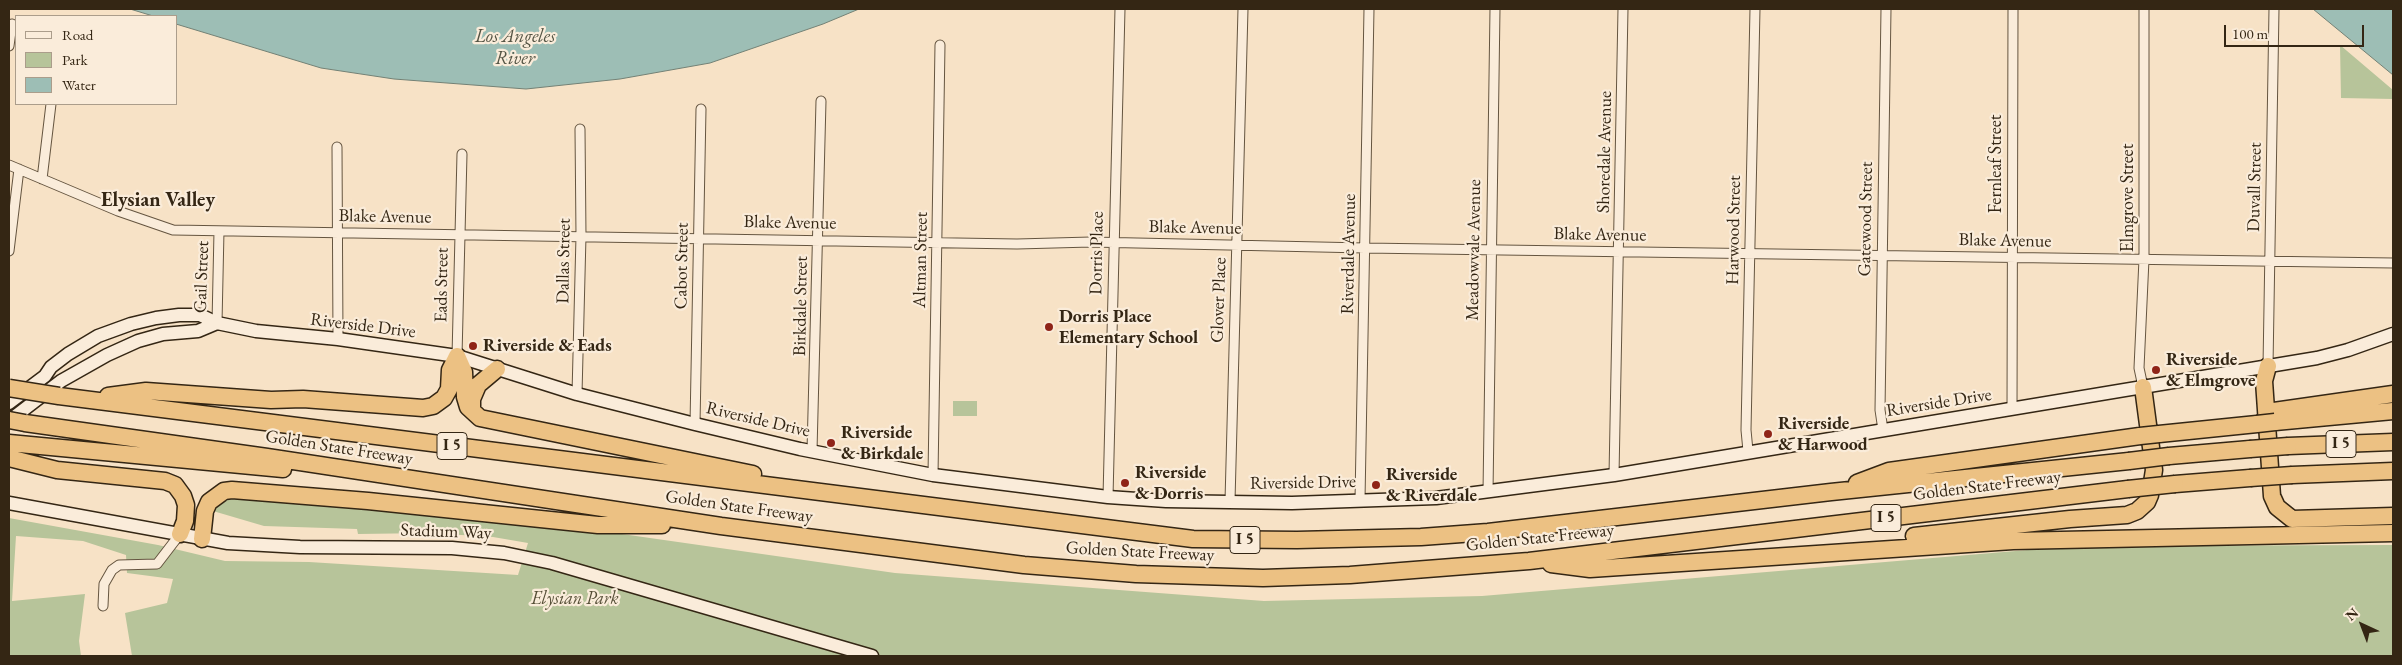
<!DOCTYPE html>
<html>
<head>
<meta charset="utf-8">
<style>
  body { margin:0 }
  #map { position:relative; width:2402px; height:665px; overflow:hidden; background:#f7e2c6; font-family:"EB Garamond",serif }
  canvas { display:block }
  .frame { position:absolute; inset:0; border:10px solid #342614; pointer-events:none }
  .legend { position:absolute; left:15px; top:15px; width:162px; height:90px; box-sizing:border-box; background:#faecda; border:1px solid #ab9d8b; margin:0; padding:6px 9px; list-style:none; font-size:15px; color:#342614 }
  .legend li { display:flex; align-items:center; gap:10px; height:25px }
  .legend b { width:25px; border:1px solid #ab9d8b }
  .north { position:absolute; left:2337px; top:600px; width:50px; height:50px; -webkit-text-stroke:4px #faecda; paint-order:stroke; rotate:317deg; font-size:14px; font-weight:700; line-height:20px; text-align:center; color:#342614 }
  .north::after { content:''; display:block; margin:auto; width:18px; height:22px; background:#342614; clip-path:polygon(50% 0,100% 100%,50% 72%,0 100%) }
  .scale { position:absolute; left:2224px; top:25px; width:140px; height:22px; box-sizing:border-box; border:2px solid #342614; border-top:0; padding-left:6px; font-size:15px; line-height:18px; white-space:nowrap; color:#342614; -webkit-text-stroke:4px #faecda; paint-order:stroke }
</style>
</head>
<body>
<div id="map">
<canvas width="2402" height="665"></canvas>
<div class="frame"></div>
<ul class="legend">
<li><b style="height:6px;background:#faecda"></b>Road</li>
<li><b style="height:14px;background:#b7c49a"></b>Park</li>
<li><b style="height:14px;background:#9dbeb5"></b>Water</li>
</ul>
<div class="north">N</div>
<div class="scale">100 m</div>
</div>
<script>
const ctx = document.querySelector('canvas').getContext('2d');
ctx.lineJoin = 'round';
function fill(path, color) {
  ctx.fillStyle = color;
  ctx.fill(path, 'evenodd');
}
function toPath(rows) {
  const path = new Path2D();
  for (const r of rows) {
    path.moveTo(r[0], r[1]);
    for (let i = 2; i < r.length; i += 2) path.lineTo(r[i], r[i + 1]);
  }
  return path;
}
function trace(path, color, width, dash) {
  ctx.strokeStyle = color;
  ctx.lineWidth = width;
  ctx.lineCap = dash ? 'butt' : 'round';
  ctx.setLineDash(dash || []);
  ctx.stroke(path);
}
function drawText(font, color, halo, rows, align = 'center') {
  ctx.font = font + ' "EB Garamond",serif';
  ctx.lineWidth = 4.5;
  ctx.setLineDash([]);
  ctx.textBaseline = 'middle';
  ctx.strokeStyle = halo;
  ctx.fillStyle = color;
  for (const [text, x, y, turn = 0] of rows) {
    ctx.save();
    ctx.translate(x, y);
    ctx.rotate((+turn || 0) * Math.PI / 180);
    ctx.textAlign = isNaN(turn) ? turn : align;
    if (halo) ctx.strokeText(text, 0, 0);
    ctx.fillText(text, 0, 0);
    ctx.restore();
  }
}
const green = toPath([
  [2340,45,2393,90,2393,99,2341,98],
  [953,401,977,401,977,416,953,416],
  [226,498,280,501,440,517,479,518,580,528,895,573,1264,601,1482,596,2075,546,2393,545,2393,656,132,656,125,613,167,603,173,579,127,573,126,555,83,541,16,536,12,601,85,594,79,641,81,656,9,656,9,518,158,545,225,561,309,562,518,575,528,543,493,537,430,533,358,534,357,529,264,526,213,511,215,505]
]);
const water = toPath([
  [130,9,859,9,823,24,710,63,620,79,526,89,394,79,321,68,176,24,176,16,153,16,130,9],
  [2313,9,2393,9,2393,75,2313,9]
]);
const minor = toPath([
  [9,46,12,24],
  [337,147,338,339],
  [9,165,118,211,173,230,1017,244,1091,242,1365,248,2393,263],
  [42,179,51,104],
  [9,251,19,169],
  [217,323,219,231],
  [457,356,462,154],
  [2268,366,2274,9],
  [2143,387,2139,368,2144,259,2144,9],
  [577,394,581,236,580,129],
  [2012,409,2013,9],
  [695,424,701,109],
  [1883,430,1880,410,1886,9],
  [812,451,821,101],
  [1748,451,1746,430,1755,9],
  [933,475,940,45],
  [1614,475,1623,9],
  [1488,492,1495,9],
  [1108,497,1120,9],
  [1360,500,1369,9],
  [1230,501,1243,9],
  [103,606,104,584,112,570,119,565,157,564,180,534]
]);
const secondary = toPath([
  [9,403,45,376,51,367,68,354,98,336,131,324,156,318,179,315,200,315,217,323,256,331,338,339,457,356,577,394,695,424,800,449,933,475,1108,497,1166,501,1292,503,1436,498,1614,475,2317,358,2348,350,2393,334],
  [9,421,61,381,107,355,138,341,163,334,198,331,217,323],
  [9,503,228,543,300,547,452,548,504,553,552,563,872,656]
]);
const motorway = toPath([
  [457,356,464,372,465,397,468,407,480,418,753,474],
  [2268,366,2264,381,2272,496,2277,507,2292,519,2393,516],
  [59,396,1193,539,1297,540,1421,537,1488,532,1831,492,2129,461],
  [108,396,146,391,271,400,303,399,423,408,433,406,444,398,449,389,450,370,457,356],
  [472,408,472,399,478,385,497,369],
  [2274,411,2393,394],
  [2275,422,2393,411],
  [25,423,267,457,721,526,1024,565,1136,574,1263,578,1350,575,1529,561,2128,489],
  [2159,434,2257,424],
  [9,443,283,469],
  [2288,446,2393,442],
  [2169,456,2250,449],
  [9,458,57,470,165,481,175,485,183,496,186,505,185,521,180,534],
  [2292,475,2393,471],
  [1857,483,1889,471,2140,436],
  [2175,484,2250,478],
  [1914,536,2070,519,2127,515,2137,511,2147,502,2150,495,2154,470,2143,387],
  [202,539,205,511,209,502,224,491,232,490,368,501,598,525,662,525],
  [1551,564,1590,569,2013,541,2393,533]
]);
const motorwayBridge = toPath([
  [9,388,59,396],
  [9,420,25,423],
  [2257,424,2275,422],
  [2140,436,2159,434],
  [2250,449,2288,446],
  [2129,461,2169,456],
  [2250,478,2292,475],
  [2128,489,2175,484]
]);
const markers = [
  [1049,327,5,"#8f2418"],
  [473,346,5,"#8f2418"],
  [2156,370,5,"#8f2418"],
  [1768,434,5,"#8f2418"],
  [831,443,5,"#8f2418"],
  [1125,483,5,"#8f2418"],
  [1376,485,5,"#8f2418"]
];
const shields = [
  [2341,444,30],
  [452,446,30],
  [1886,518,30],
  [1245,540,30]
];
const shieldNames = [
  ["I 5",2341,444],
  ["I 5",452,446],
  ["I 5",1886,518],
  ["I 5",1245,540]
];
const streetNames = [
  ["Shoredale Avenue",1605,152,-89],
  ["Fernleaf Street",1996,164,-90],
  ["Duvall Street",2255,187,-89],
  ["Elmgrove Street",2128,198,-90],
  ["Blake Avenue",385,217,1],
  ["Gatewood Street",1866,219,-89],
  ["Blake Avenue",790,223,1],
  ["Blake Avenue",1195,228,1],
  ["Harwood Street",1734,230,-89],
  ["Blake Avenue",1600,235,1],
  ["Blake Avenue",2005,241,1],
  ["Meadowvale Avenue",1474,250,-89],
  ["Dorris Place",1097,253,-89],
  ["Riverdale Avenue",1349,254,-89],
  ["Altman Street",921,260,-89],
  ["Dallas Street",564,261,-89],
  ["Cabot Street",682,266,-89],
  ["Gail Street",202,277,-88],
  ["Eads Street",442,285,-89],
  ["Glover Place",1219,300,-88],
  ["Birkdale Street",801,306,-89],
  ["Riverside Drive",363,326,7],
  ["Riverside Drive",1939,403,-9],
  ["Riverside Drive",758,420,13],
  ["Golden State Freeway",339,448,9],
  ["Riverside Drive",1303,483,-1],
  ["Golden State Freeway",1987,486,-7],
  ["Golden State Freeway",739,507,8],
  ["Stadium Way",446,532,2],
  ["Golden State Freeway",1540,538,-6],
  ["Golden State Freeway",1140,552,3]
];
const poiNames = [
  ["Dorris Place",1059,317],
  ["Elementary School",1059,338],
  ["Riverside & Eads",483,346],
  ["Riverside",2166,360],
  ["& Elmgrove",2166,381],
  ["Riverside",1778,424],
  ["& Harwood",1778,445],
  ["Riverside",841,433],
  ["& Birkdale",841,454],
  ["Riverside",1135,473],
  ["& Dorris",1135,494],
  ["Riverside",1386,475],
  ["& Riverdale",1386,496]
];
const parkNames = [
  ["Elysian Park",575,599]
];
const waterNames = [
  ["Los Angeles",515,37],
  ["River",515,59]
];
const quarterNames = [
  ["Elysian Valley",158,201]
];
fill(green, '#b7c49a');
fill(water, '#9dbeb5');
trace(water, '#738175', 1);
trace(minor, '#655540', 11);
trace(secondary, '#342614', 15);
trace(motorway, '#342614', 19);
trace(minor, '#faecda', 9);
trace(secondary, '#faecda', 12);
trace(motorway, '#ecc183', 16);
trace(motorwayBridge, '#342614', 19, []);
trace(motorwayBridge, '#ecc183', 16);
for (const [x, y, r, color] of markers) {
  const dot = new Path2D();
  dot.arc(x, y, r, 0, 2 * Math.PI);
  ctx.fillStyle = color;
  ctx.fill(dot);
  trace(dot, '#faecda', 2);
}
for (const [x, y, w] of shields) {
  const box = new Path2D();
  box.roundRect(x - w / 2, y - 13.5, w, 27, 4);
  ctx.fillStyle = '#faecda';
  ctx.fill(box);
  trace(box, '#342614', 1);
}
drawText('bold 16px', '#342614', null, shieldNames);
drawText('18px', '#342614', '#faecda', streetNames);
drawText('bold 18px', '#342614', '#faecda', poiNames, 'left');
drawText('italic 18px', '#554e36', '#faecda', parkNames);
drawText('italic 19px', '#545444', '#faecda', waterNames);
drawText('bold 20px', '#342614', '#faecda', quarterNames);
</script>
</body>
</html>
